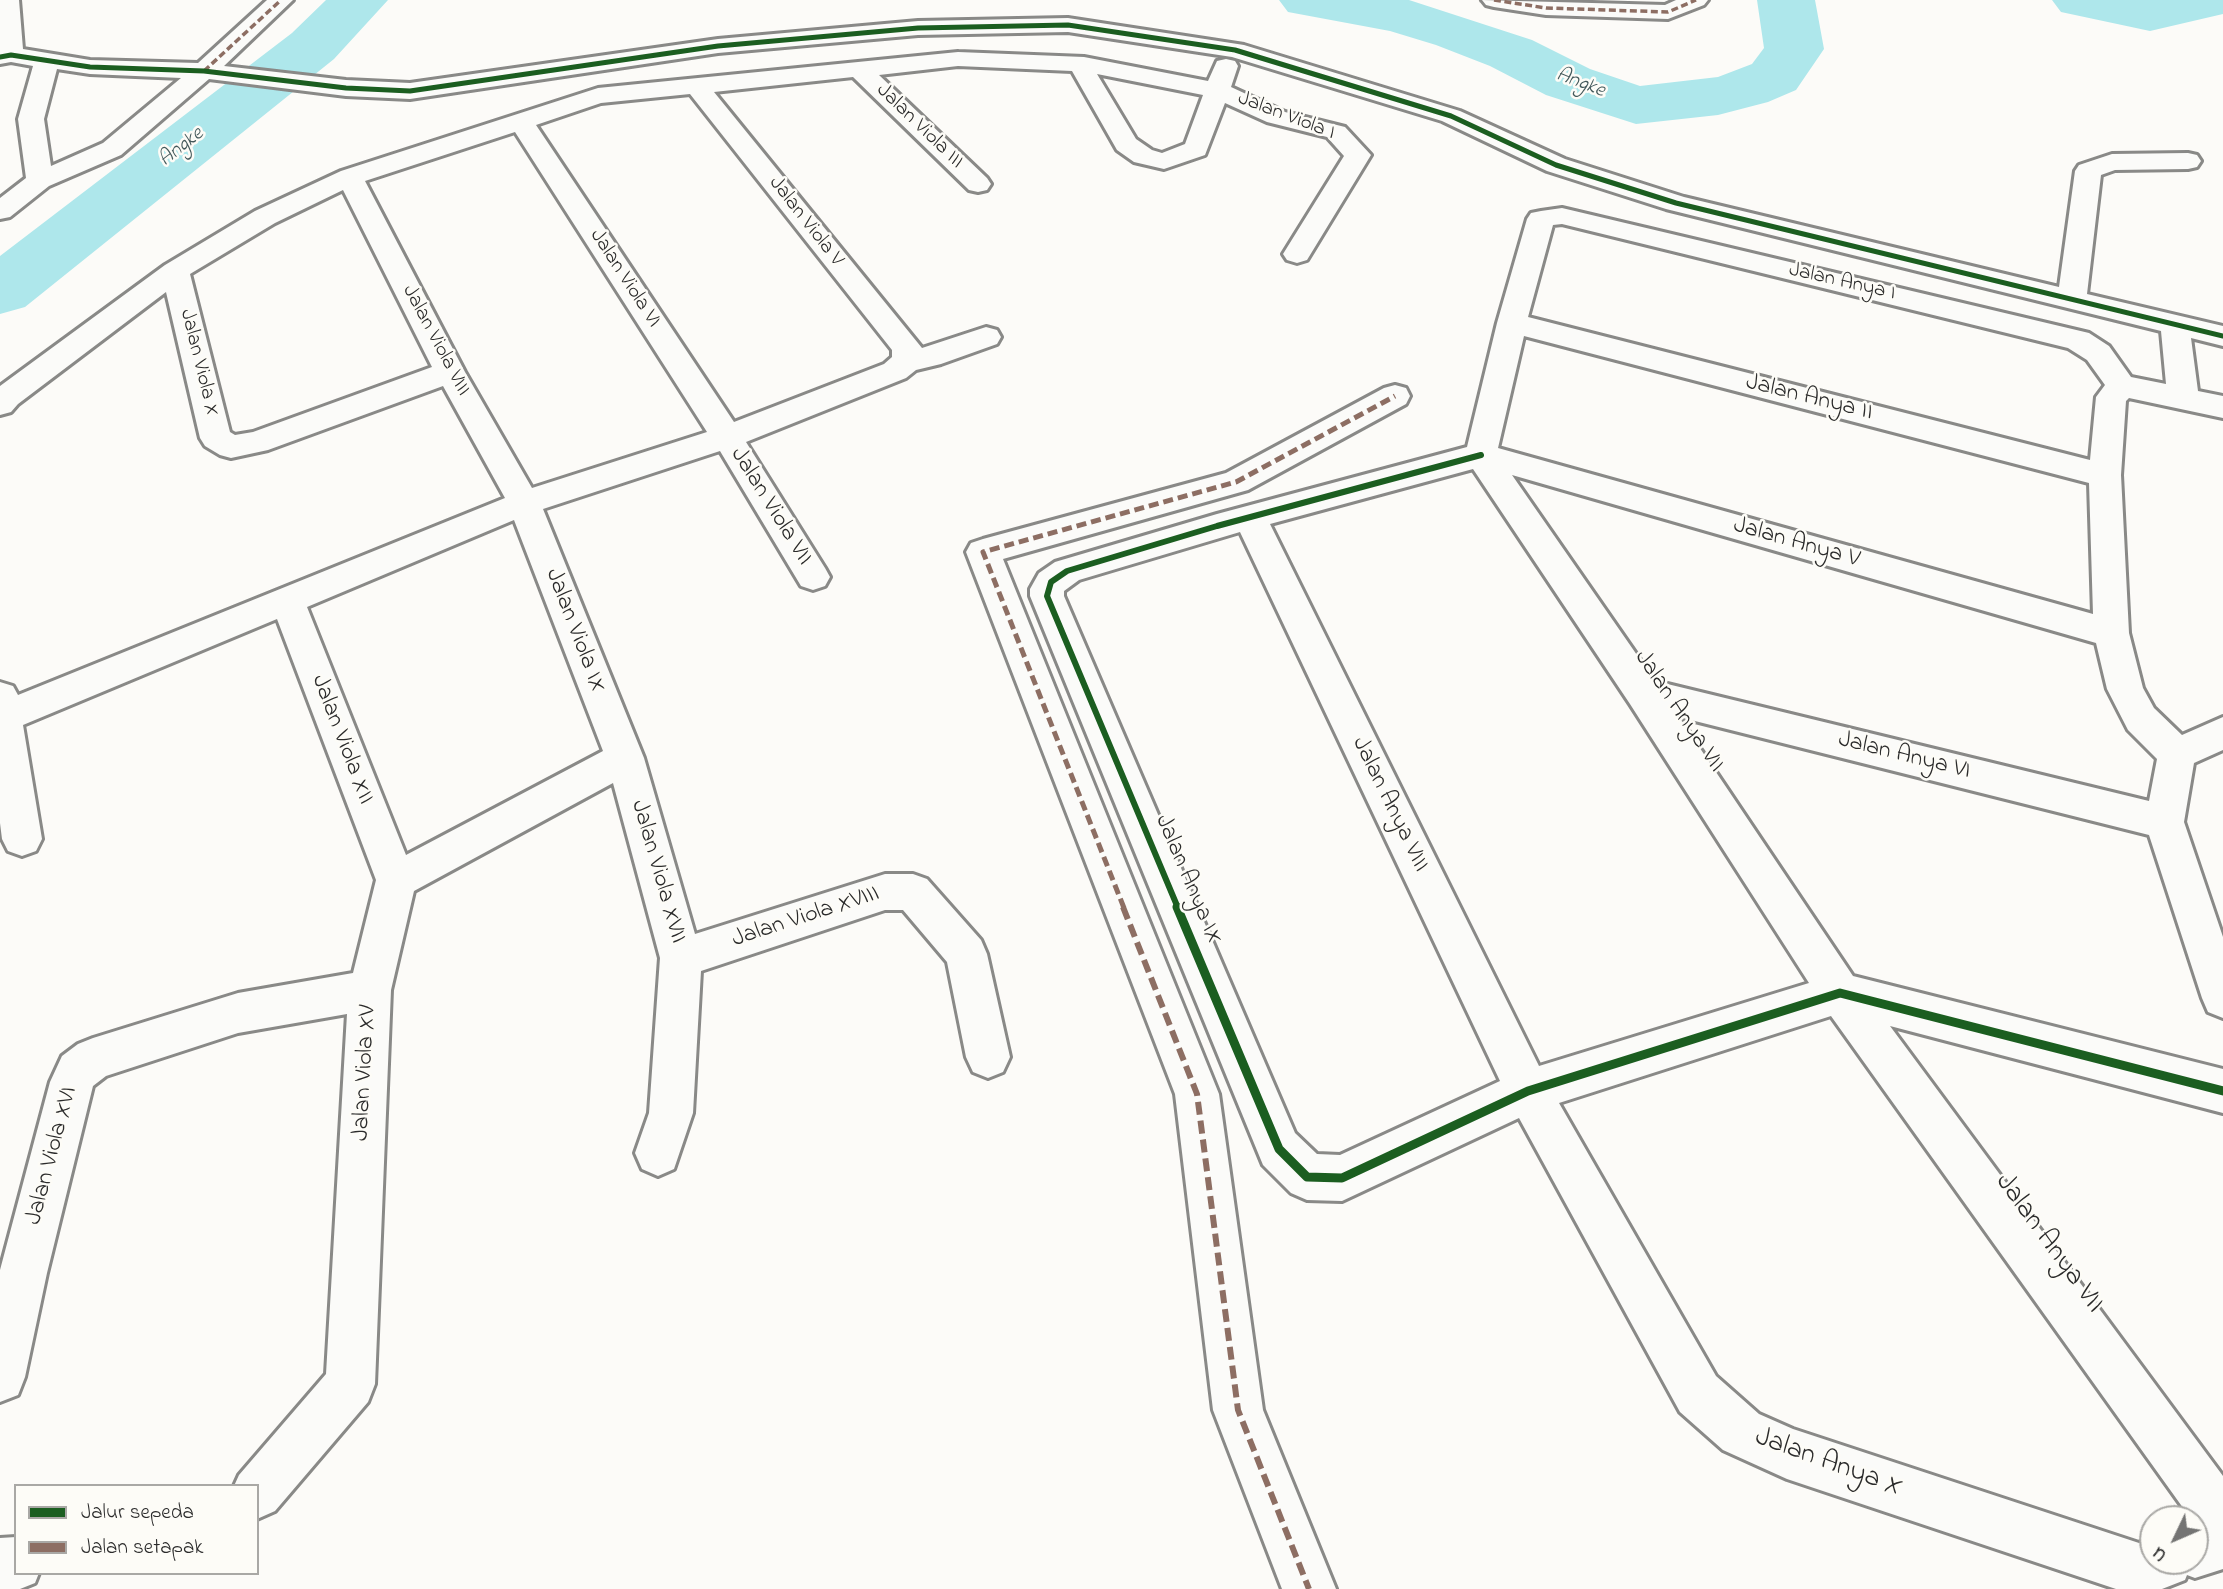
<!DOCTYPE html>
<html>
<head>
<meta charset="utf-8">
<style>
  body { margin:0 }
  #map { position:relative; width:2223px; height:1589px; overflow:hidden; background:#fcfbf8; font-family:"Indie Flower",sans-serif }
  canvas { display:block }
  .legend { position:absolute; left:14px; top:1484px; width:245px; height:91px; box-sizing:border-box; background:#fdfcf7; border:2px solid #a9a8a5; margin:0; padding:9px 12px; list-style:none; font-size:21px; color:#2b2b2b }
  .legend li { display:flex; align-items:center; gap:14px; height:35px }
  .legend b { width:35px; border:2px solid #a9a8a5 }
  .north { position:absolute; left:2139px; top:1505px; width:70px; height:70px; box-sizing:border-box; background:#fdfcf7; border:2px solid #a9a8a5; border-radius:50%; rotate:226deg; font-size:19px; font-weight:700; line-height:28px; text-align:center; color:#2b2b2b }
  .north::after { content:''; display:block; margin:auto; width:24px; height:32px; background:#747473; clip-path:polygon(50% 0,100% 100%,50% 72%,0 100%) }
</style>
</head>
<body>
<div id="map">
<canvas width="2223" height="1589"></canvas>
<ul class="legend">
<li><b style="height:9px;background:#1b5e20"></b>Jalur sepeda</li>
<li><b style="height:9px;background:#8d6e63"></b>Jalan setapak</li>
</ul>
<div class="north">U</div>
</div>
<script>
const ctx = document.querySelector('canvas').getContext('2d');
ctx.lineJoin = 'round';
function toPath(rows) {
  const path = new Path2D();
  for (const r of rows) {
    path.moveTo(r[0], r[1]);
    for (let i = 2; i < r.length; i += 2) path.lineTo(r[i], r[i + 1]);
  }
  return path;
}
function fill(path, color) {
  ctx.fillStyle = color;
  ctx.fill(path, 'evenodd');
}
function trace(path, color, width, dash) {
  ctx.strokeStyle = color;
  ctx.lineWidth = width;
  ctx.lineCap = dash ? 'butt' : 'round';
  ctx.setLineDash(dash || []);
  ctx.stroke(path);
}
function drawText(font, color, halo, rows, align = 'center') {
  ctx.font = font + ' "Indie Flower",sans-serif';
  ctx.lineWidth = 5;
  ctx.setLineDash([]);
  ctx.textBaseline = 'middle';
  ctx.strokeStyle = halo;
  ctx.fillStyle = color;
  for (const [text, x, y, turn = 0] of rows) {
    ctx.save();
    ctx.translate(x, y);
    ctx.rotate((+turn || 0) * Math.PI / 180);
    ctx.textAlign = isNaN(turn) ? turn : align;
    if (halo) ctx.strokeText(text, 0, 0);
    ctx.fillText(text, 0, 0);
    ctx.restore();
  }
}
const river = toPath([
  [326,0,388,0,334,59,25,307,0,314,0,256,292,33,326,0],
  [1279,0,1409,0,1532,40,1590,69,1640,86,1718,77,1752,64,1764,48,1757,0,1815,0,1824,49,1796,90,1768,102,1718,115,1636,124,1546,95,1490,66,1436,45,1390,31,1288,12,1279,0],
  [2052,0,2223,0,2223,14,2150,31,2061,12,2052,0]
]);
const minor = toPath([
  [0,0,19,0,23,49,90,60,198,63,267,0,293,0,224,66,346,80,410,83,718,39,918,21,1068,18,1244,45,1460,111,1565,159,1684,197,2059,287,2075,171,2079,165,2112,154,2188,153,2197,155,2201,161,2197,167,2188,169,2115,170,2101,175,2087,294,2223,326,2223,346,2191,338,2198,391,2223,396,2223,418,2129,398,2126,401,2121,475,2129,633,2143,688,2154,708,2182,735,2223,717,2223,750,2194,763,2184,822,2223,937,2223,1018,2208,1012,2202,998,2149,835,1679,717,1853,976,2223,1069,2223,1113,1890,1026,2223,1476,2223,1569,2195,1578,2187,1575,2185,1580,2162,1589,2116,1589,1787,1479,1723,1450,1680,1412,1519,1118,1342,1201,1307,1200,1291,1193,1263,1165,1030,596,1030,589,1039,573,1055,562,1217,514,1467,447,1497,323,1527,219,1531,213,1541,211,1562,208,2089,333,2109,346,2131,377,2166,384,2161,331,1666,209,1547,171,1442,121,1232,57,1068,32,918,35,718,53,410,99,346,96,209,79,121,155,49,186,10,217,0,219,0,198,26,178,18,119,33,66,11,62,0,64,0,0],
  [57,69,90,74,181,78,103,143,51,166,44,119,57,69],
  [1562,224,2068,348,2087,360,2105,385,2096,397,2090,460,1528,317,1553,225,1562,224],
  [1524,336,2089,483,2093,614,1498,448,1524,336],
  [1473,469,1630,704,1809,983,1539,1066,1270,524,1473,469],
  [1512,475,2096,643,2107,689,2128,730,2157,759,2149,801,1655,681,1512,475],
  [1240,532,1500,1081,1340,1155,1317,1154,1295,1133,1064,596,1064,591,1079,580,1240,532],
  [1831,1016,2191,1519,2195,1519,2195,1561,2153,1561,2153,1539,2139,1543,1793,1429,1759,1414,1716,1376,1559,1103,1831,1016],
  [1482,0,1665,5,1676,0,1708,0,1704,5,1668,19,1546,15,1494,7,1486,5,1482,0],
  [958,52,1084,57,1208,81,1217,61,1226,59,1235,61,1238,66,1231,87,1285,112,1345,127,1371,155,1307,260,1297,263,1287,260,1283,254,1344,156,1327,137,1267,122,1225,103,1205,155,1164,169,1134,162,1117,150,1072,71,958,66,879,75,987,178,991,184,987,190,978,192,969,190,853,77,714,92,922,348,986,327,997,330,1001,337,997,344,941,364,916,370,906,378,746,442,825,568,830,577,825,586,813,590,801,586,720,451,543,509,644,758,695,934,885,874,913,874,927,879,981,940,987,954,1010,1057,1003,1072,988,1078,973,1072,966,1057,947,962,903,910,885,910,701,971,693,1113,674,1169,658,1176,642,1169,635,1153,649,1113,660,958,613,783,414,891,391,990,375,1384,368,1402,275,1511,257,1519,257,1486,234,1486,239,1475,326,1374,347,1014,238,1033,106,1076,93,1086,47,1273,25,1377,18,1395,0,1402,0,1270,50,1082,62,1056,78,1044,93,1038,238,993,353,973,376,880,277,619,23,725,42,839,36,851,22,856,8,851,2,839,0,823,0,682,13,686,18,695,505,498,443,386,268,450,231,458,220,455,205,446,200,438,166,292,18,404,11,412,0,415,0,386,165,265,255,211,341,171,598,88,958,52],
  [1097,74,1203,95,1185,144,1162,153,1152,150,1136,139,1097,74],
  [690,94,892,350,892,357,884,364,734,422,536,125,601,103,690,94],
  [515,132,707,432,532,488,465,372,365,181,515,132],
  [343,190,432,367,253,432,235,435,230,432,190,274,275,223,343,190],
  [514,520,603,751,406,855,307,607,514,520],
  [1395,385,1406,388,1410,396,1406,404,1248,490,1003,559,1219,1094,1263,1410,1336,1589,1282,1589,1213,1410,1175,1094,966,552,971,543,983,539,1226,473,1384,388,1395,385],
  [16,1537,16,1573,39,1573,35,1583,20,1589,0,1589,0,1538,16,1537]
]);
const quietFar2 = toPath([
  [1494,0,1546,8,1668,12,1696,0],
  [204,71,281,0]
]);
const quietFar1 = toPath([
  [1124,908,983,552,1236,482,1395,396]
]);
const quiet = toPath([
  [1123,907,1197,1094,1238,1410,1309,1589]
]);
const cyclewayFar2 = toPath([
  [0,57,11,55,90,67,204,71,346,88,410,91,718,46,918,28,1068,25,1235,50,1451,116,1556,165,1676,203,2223,336]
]);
const cyclewayFar1 = toPath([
  [1178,908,1047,596,1051,582,1067,571,1217,526,1481,455]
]);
const cycleway = toPath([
  [1177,907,1279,1149,1307,1177,1342,1178,1528,1091,1840,993,2223,1091]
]);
const farWaternames = [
  ["Angke",1580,84,21],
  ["Angke",182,148,-38]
];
const farStreetnames = [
  ["Jalan Viola I",1286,117,21],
  ["Jalan Viola III",919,127,44],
  ["Jalan Viola V",805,222,52],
  ["Jalan Viola VI",624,279,57],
  ["Jalan Anya I",1842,283,13],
  ["Jalan Viola VIII",435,341,62],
  ["Jalan Viola X",198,363,76]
];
const streetNames = [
  ["Jalan Anya II",1809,399,14],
  ["Jalan Viola VII",770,507,58],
  ["Jalan Anya V",1796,544,16],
  ["Jalan Viola IX",574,631,69],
  ["Jalan Anya VII",1678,712,56],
  ["Jalan Viola XII",341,740,69],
  ["Jalan Anya VI",1904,757,14],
  ["Jalan Anya VIII",1389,805,64],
  ["Jalan Viola XVII",657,872,74],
  ["Jalan Anya IX",1187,880,67],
  ["Jalan Viola XVIII",806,918,-18],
  ["Jalan Viola XV",366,1073,-87],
  ["Jalan Viola XVI",53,1156,-75]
];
const nearStreetnames = [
  ["Jalan Anya VII",2048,1244,54],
  ["Jalan Anya X",1828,1464,20]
];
fill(river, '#aee7eb');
trace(minor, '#898987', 6);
fill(minor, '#fbfbf9');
trace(quietFar2, '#8d6e63', 3.5, [7, 3.5]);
trace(quietFar1, '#8d6e63', 5, [10, 5]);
trace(quiet, '#8d6e63', 6, [13, 6]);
trace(cyclewayFar2, '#1b5e20', 5);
trace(cyclewayFar1, '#1b5e20', 6);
trace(cycleway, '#1b5e20', 9);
drawText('italic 21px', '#43585a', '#fdfcf7', farWaternames);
drawText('21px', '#2b2b2b', '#fdfcf7', farStreetnames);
drawText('24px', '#2b2b2b', '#fdfcf7', streetNames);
drawText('28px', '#2b2b2b', '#fdfcf7', nearStreetnames);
</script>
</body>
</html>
